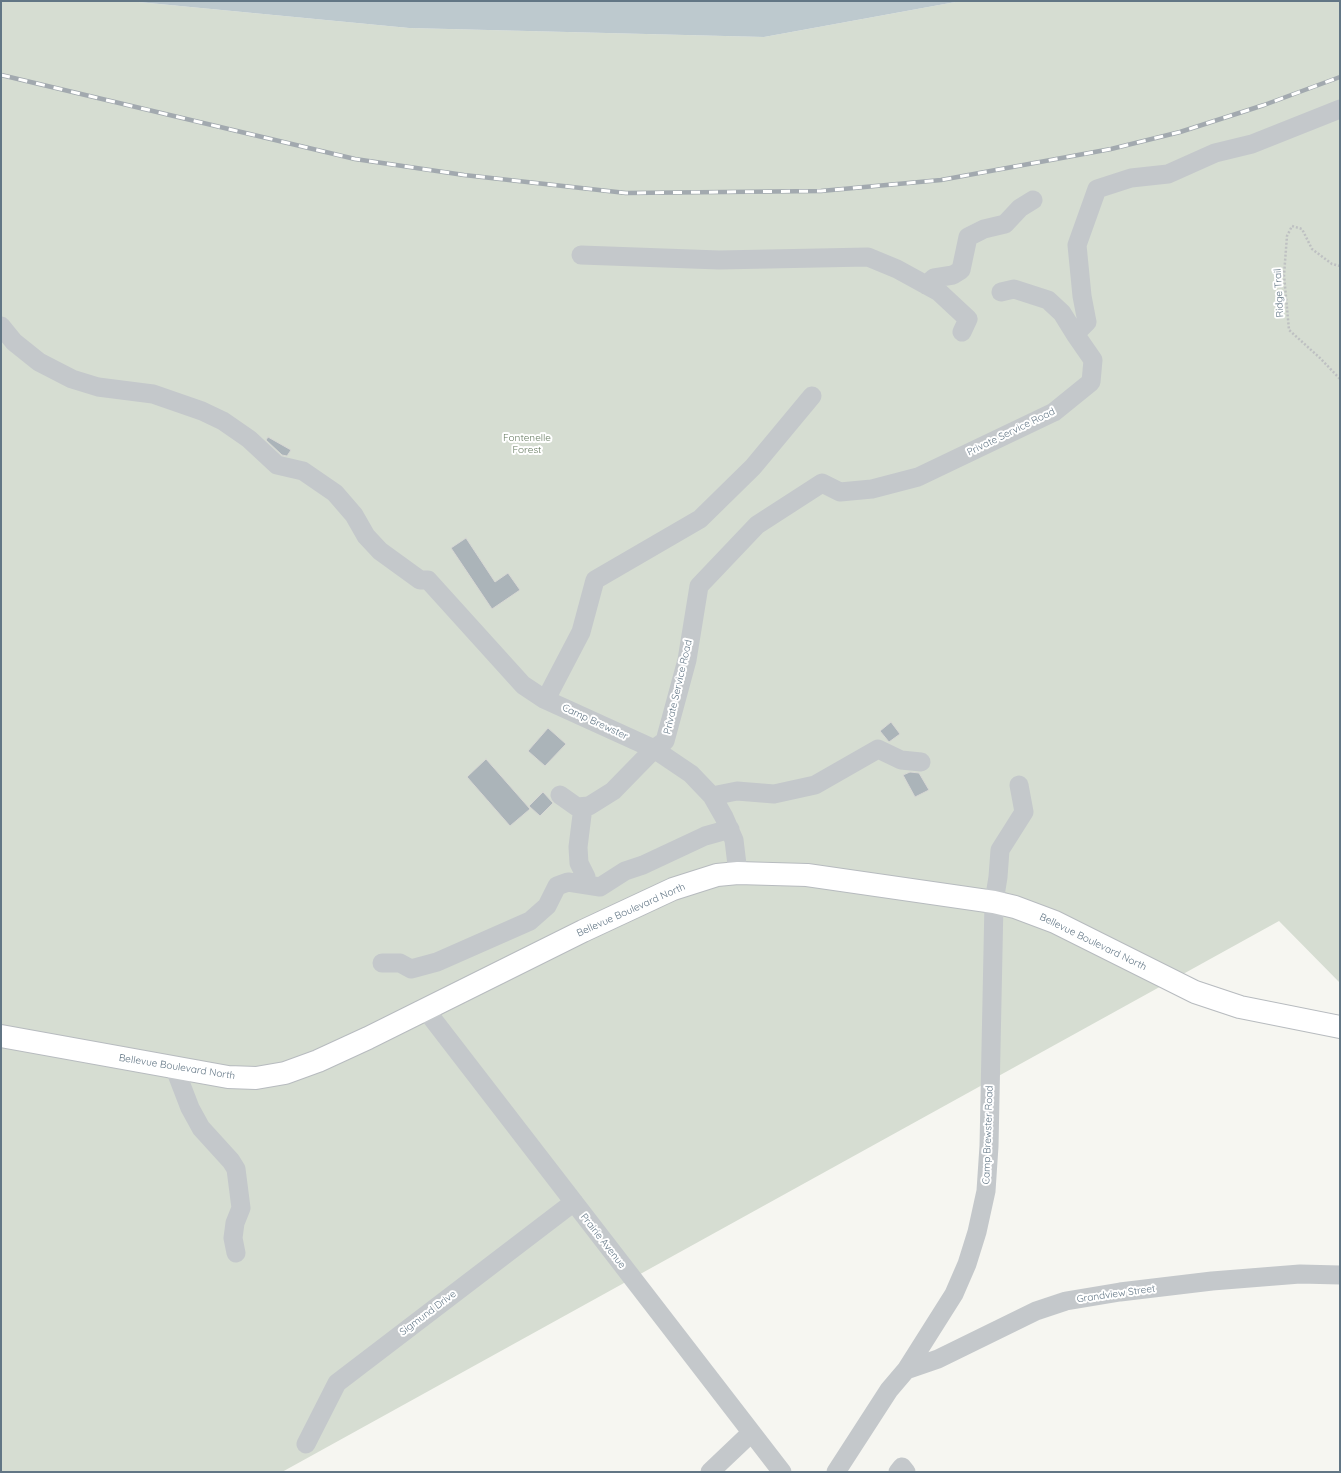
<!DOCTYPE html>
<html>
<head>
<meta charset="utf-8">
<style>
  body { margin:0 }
  #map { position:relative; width:1341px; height:1473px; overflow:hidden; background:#f6f6f1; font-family:Quicksand,sans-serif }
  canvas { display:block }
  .frame { position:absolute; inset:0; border:2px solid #627685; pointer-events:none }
</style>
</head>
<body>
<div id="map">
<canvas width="1341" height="1473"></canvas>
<div class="frame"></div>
</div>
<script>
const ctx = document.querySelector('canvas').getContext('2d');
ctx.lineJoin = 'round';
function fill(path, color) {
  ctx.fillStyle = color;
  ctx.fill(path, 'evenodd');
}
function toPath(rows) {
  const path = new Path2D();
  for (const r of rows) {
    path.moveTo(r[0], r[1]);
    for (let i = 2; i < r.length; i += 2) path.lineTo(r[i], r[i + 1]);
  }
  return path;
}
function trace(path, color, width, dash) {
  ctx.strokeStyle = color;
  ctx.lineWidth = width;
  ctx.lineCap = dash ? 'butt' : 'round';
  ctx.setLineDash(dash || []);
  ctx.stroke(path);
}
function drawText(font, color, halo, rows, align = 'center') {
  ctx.font = font + ' Quicksand,sans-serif';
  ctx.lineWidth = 4;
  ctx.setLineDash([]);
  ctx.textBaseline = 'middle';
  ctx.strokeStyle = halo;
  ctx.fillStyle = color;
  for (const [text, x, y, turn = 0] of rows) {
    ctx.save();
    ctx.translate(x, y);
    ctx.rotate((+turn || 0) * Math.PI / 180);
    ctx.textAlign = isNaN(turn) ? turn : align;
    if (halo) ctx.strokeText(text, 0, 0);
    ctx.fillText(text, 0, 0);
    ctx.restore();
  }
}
const green = toPath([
  [1,1,128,1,409,28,764,37,961,1,1340,1,1340,983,1279,921,282,1472,1,1472]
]);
const water = toPath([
  [128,1,961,1,764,37,409,28]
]);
const building = toPath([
  [268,437,291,450,287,456,282,455,266,440,268,437],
  [466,538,495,582,508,573,520,590,492,609,451,548,466,538],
  [891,722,900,734,889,742,880,731,891,722],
  [548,728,566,744,545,766,528,751,548,728],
  [486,759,530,809,510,826,467,777,486,759],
  [910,772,919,773,929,790,915,797,903,775,910,772],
  [543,792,553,803,540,816,529,806,543,792]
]);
const path = toPath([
  [1340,266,1332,264,1312,249,1302,229,1292,226,1287,236,1284,275,1289,330,1320,358,1340,379]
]);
const minor = toPath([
  [581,255,719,260,868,257,897,269,939,292,968,319,962,332],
  [926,285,934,278,953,275,961,270,968,237,984,229,1005,224,1020,208,1033,200],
  [1001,292,1014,289,1048,300,1062,313,1075,334],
  [1,326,14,342,39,362,72,379,98,387,153,394,202,411,223,421,249,439,277,465,303,471,335,493,354,515,366,536,380,551,420,580,428,580,523,685,544,699,654,749,691,774,712,796,724,817,734,840,738,873],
  [546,699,581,632,595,580,700,519,753,467,812,396],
  [560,795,577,807,589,806,613,791,654,749,665,741,687,660,699,586,757,525,822,483,840,492,872,489,918,477,1054,412,1091,382,1093,360,1075,334,1087,322,1082,296,1077,245,1097,189,1131,178,1168,174,1215,153,1252,144,1340,109],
  [712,796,737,791,774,794,815,785,878,749,901,760,921,762],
  [583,807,578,847,579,863,586,877,586,885],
  [382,963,400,963,411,969,437,962,530,921,547,906,557,886,568,882,600,887,625,871,643,865,705,836,730,829],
  [425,1009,782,1472],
  [175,1069,190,1108,201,1128,231,1161,236,1169,241,1208,235,1223,233,1238,236,1253],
  [906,1370,938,1359,1036,1311,1066,1301,1120,1292,1212,1281,1300,1274,1340,1275],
  [306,1444,337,1383,574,1202],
  [710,1472,751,1433],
  [836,1472,889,1390,906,1370,954,1294,967,1264,977,1232,986,1191,989,1146,994,902,998,877,1000,850,1024,812,1019,785],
  [898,1472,902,1467,906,1472]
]);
const major = toPath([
  [1,1036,228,1077,256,1078,285,1073,318,1061,368,1038,583,931,673,889,717,875,738,873,807,875,994,902,1015,907,1055,922,1195,992,1240,1007,1340,1027]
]);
const rail = toPath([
  [1,75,355,159,464,175,626,193,821,191,941,180,1111,149,1180,132,1264,105,1340,77]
]);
const streetNames = [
  ["Ridge Trail",1279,293,-93],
  ["Private Service Road",1011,432,-26],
  ["Private Service Road",678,687,-77],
  ["Camp Brewster",595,722,25],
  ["Bellevue Boulevard North",631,910,-24],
  ["Bellevue Boulevard North",1093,942,26],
  ["Bellevue Boulevard North",177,1067,9],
  ["Camp Brewster Road",988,1135,-88],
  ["Prairie Avenue",603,1241,52],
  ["Grandview Street",1116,1294,-8],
  ["Sigmund Drive",428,1313,-37]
];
const parkNames = [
  ["Fontenelle",527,438],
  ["Forest",527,450]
];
fill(green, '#d6ddd2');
fill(water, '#bdc9ce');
fill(building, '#abb4b9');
trace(building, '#d7d7d4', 1);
trace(major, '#b7bbbf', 24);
trace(path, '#bec0c2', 2.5, [2, 2]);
trace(minor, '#c4c8cb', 19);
trace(major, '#fff', 22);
trace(rail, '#a2a9af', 4.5);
trace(rail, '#fff', 3, [9]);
drawText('10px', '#627685', '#fff', streetNames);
drawText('10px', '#677b61', '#fff', parkNames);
</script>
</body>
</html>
